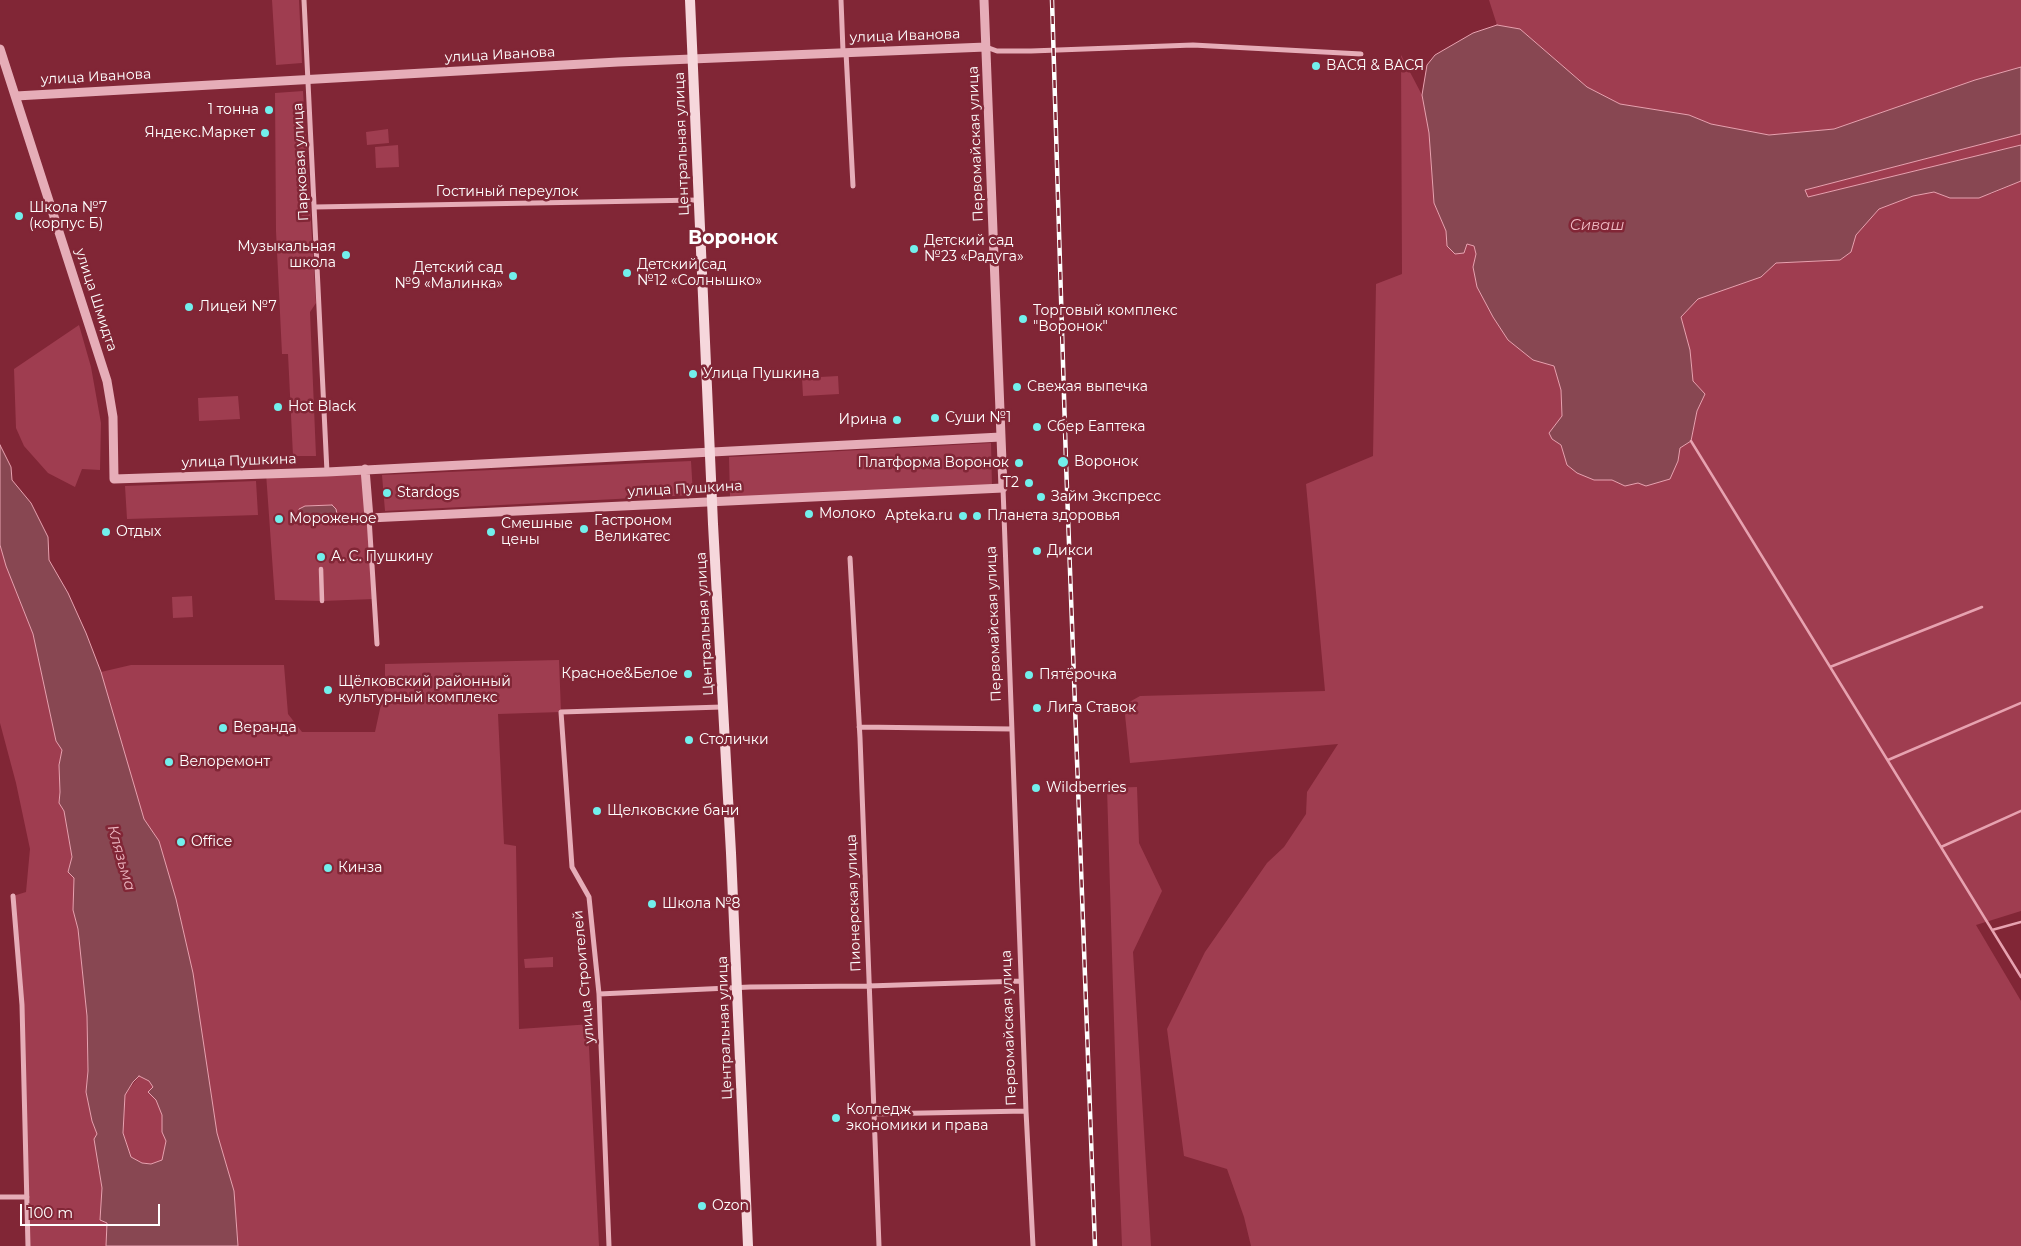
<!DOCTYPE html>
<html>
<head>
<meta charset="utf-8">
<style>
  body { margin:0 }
  #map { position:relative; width:2021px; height:1246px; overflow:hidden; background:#812636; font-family:Montserrat,sans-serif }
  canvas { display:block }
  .scale { position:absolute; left:20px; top:1204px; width:140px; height:22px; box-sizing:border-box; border:2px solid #fff; border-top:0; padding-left:6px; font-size:15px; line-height:18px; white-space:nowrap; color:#fff; -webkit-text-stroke:4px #812636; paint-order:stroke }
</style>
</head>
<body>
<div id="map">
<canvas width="2021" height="1246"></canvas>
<div class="scale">100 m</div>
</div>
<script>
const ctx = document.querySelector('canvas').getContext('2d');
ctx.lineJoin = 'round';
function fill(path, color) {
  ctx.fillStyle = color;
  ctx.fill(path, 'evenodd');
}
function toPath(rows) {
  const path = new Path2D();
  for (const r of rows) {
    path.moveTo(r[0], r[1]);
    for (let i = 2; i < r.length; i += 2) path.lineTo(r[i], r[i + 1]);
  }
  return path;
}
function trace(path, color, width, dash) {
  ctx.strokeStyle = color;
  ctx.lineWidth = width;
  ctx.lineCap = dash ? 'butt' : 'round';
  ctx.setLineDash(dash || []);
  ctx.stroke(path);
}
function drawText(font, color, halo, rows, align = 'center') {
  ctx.font = font + ' Montserrat,sans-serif';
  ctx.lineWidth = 5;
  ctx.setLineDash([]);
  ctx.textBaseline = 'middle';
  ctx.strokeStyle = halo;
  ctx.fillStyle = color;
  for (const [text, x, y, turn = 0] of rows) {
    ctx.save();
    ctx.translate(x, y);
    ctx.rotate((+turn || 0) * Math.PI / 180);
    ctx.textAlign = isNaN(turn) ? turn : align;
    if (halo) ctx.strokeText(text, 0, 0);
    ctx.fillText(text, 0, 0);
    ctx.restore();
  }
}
const green = toPath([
  [272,0,299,0,302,63,276,65],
  [1489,0,2021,0,2021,67,1975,80,1834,129,1769,135,1711,124,1689,115,1620,104,1587,87,1520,29,1497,25],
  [1401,55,1422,95,1429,133,1434,203,1446,231,1447,246,1467,244,1474,246,1476,254,1473,267,1493,317,1508,340,1533,360,1554,366,1561,390,1562,416,1552,439,1561,445,1567,465,1594,480,1612,480,1625,486,1678,461,1680,447,1691,441,1697,411,1705,394,1693,381,1690,350,1681,317,1698,299,1761,277,1776,263,1840,260,1851,252,1856,235,1879,209,1913,196,1934,192,1950,198,1991,194,2021,181,2021,911,1976,925,2021,1001,2021,1246,1251,1246,1244,1217,1227,1169,1184,1156,1167,1029,1205,952,1267,863,1284,847,1306,814,1307,792,1338,744,1130,763,1124,705,1140,696,1325,691,1306,484,1373,456,1376,284,1402,274],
  [303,91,316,303,310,312,316,456,293,456,288,354,282,354,276,231,275,93],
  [388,129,389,143,367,145,366,132],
  [2021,134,2021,145,1808,197,1805,190],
  [398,145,399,167,376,168,375,147],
  [79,325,91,367,101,423,100,470,82,469,75,487,48,473,24,446,16,428,14,369],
  [838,376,839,394,803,396,802,378],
  [238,396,240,419,199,421,198,398],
  [991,443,992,487,730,497,729,457],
  [691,461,693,495,385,511,382,475],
  [365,469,374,599,322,601,275,600,266,473],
  [332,505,330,519,306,520,305,506],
  [256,481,258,515,127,519,125,486],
  [0,545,6,566,33,634,56,741,62,750,59,765,60,792,59,803,64,811,72,858,68,872,74,878,73,910,78,929,87,1016,88,1071,86,1092,92,1121,97,1134,97,1160,102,1188,100,1219,107,1222,106,1246,28,1246,22,1005,13,896,26,892,30,849,16,783,0,723],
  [192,596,193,617,173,618,172,597],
  [559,660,561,712,498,714,504,844,516,846,519,1029,592,1024,588,1028,599,1246,238,1246,234,1191,217,1133,193,973,176,899,159,841,144,819,101,672,131,665,284,665,288,714,302,732,375,732,385,686,385,664],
  [1137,787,1139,843,1162,891,1133,952,1151,1246,1122,1246,1117,1121,1107,788],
  [553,957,553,967,525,968,524,959],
  [139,1076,149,1081,153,1087,148,1092,156,1100,162,1115,162,1132,166,1141,162,1160,151,1164,142,1163,131,1157,123,1133,125,1095]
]);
const water = toPath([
  [1497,25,1520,29,1587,87,1620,104,1689,115,1711,124,1769,135,1834,129,1975,80,2021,67,2021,134,1805,190,1808,197,2021,145,2021,181,1979,198,1950,198,1934,192,1913,196,1879,209,1856,235,1851,252,1840,260,1776,263,1761,277,1698,299,1681,317,1690,350,1693,381,1705,394,1697,411,1691,441,1680,448,1678,461,1670,479,1646,486,1638,483,1625,486,1612,480,1594,480,1577,473,1567,465,1561,445,1552,439,1549,433,1562,416,1561,390,1554,366,1533,360,1508,340,1493,317,1477,287,1473,267,1476,254,1474,246,1467,244,1464,253,1455,254,1447,246,1446,231,1434,203,1429,133,1422,95,1427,65,1435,55,1473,33,1497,25],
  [0,445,11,467,12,480,31,503,48,537,49,560,68,593,86,633,101,672,144,819,159,841,176,899,193,973,217,1133,234,1191,238,1246,106,1246,107,1223,100,1220,102,1188,94,1139,97,1134,92,1121,86,1092,88,1071,87,1016,78,929,73,910,74,878,68,872,72,857,64,811,59,803,60,792,59,765,62,750,56,741,33,634,6,566,0,545,0,445],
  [139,1076,149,1081,153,1087,148,1092,156,1100,162,1115,162,1132,166,1141,162,1160,151,1164,142,1163,131,1157,123,1133,125,1095,133,1082,139,1076],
  [332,505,336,509,337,514,330,519,306,520,299,514,299,509,305,506,332,505]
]);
const stream = toPath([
  [1691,441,2021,977],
  [1830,667,1982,607],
  [1888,760,2021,703],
  [1941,847,2021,811],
  [1992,930,2021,922]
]);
const pedestrian = toPath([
  [321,569,322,601]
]);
const minor = toPath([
  [304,0,327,472],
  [841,0,843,51],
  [986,47,997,51,1031,51,1193,45,1361,54],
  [846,52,853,186],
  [315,207,698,200],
  [1003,488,1026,1111,1033,1246],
  [369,518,377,644],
  [850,558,860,738,879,1246],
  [859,727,1012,729],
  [13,896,22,1005,28,1246],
  [599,994,750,987,868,986,1021,981],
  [873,1114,1026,1111],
  [0,1197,27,1197],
  [609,1246,599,994,589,897,572,867,561,712,722,707]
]);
const tertiary = toPath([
  [0,49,107,381,113,417,114,479,327,472,1001,437],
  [16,96,618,62,986,47],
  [365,469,369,518,1003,488,984,0]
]);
const secondary = toPath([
  [690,0,713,524,731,853,748,1246]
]);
const rail = toPath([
  [1052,0,1066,462,1095,1246]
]);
const markers = [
  [1316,66,5,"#72efec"],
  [269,110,5,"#72efec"],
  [265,133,5,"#72efec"],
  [19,216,5,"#72efec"],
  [914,249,5,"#72efec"],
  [346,255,5,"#72efec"],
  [627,273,5,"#72efec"],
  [513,276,5,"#72efec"],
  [189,307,5,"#72efec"],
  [1023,319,5,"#72efec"],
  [693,374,5,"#72efec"],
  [1017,387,5,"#72efec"],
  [278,407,5,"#72efec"],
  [935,418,5,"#72efec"],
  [897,420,5,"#72efec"],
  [1037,427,5,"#72efec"],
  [1063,462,6,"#72efec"],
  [1019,463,5,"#72efec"],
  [1029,483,5,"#72efec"],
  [387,493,5,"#72efec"],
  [1041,497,5,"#72efec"],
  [809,514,5,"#72efec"],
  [963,516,5,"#72efec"],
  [977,516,5,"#72efec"],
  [279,519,5,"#72efec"],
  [584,529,5,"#72efec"],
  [106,532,5,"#72efec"],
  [491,532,5,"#72efec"],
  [1037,551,5,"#72efec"],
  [321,557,5,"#72efec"],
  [688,674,5,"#72efec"],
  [1029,675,5,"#72efec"],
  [328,690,5,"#72efec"],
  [1037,708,5,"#72efec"],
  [223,728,5,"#72efec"],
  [689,740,5,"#72efec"],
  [169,762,5,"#72efec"],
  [1036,788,5,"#72efec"],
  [597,811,5,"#72efec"],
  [181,842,5,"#72efec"],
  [328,868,5,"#72efec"],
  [652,904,5,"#72efec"],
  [836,1118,5,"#72efec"],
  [702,1206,5,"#72efec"]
];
const streetNames = [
  ["улица Иванова",905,36,-2],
  ["улица Иванова",500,55,-3],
  ["улица Иванова",96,77,-3],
  ["Центральная улица",682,144,-92],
  ["Первомайская улица",976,144,-92],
  ["Парковая улица",301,162,-93],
  ["Гостиный переулок",507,192],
  ["улица Шмидта",96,300,72],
  ["улица Пушкина",239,461,-2],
  ["улица Пушкина",685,489,-3],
  ["Центральная улица",705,624,-93],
  ["Первомайская улица",994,624,-92],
  ["Пионерская улица",854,903,-92],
  ["улица Строителей",584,977,-95],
  ["Центральная улица",725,1028,-92],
  ["Первомайская улица",1009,1028,-92]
];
const poiNames = [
  ["ВАСЯ & ВАСЯ",1326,66],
  ["1 тонна",259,110,"right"],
  ["Яндекс.Маркет",255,133,"right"],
  ["Школа №7",29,208],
  ["(корпус Б)",29,224],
  ["Детский сад",924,241],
  ["№23 «Радуга»",924,257],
  ["Музыкальная",336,247,"right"],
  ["школа",336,263,"right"],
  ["Детский сад",637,265],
  ["№12 «Солнышко»",637,281],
  ["Детский сад",503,268,"right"],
  ["№9 «Малинка»",503,284,"right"],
  ["Лицей №7",199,307],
  ["Торговый комплекс",1033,311],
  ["\"Воронок\"",1033,327],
  ["Улица Пушкина",703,374],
  ["Свежая выпечка",1027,387],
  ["Hot Black",288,407],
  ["Суши №1",945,418],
  ["Ирина",887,420,"right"],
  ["Сбер Еаптека",1047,427],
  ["Воронок",1074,462],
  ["Платформа Воронок",1009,463,"right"],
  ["T2",1019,483,"right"],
  ["Stardogs",397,493],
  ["Займ Экспресс",1051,497],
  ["Moлоко",819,514],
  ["Apteka.ru",953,516,"right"],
  ["Планета здоровья",987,516],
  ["Мороженое",289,519],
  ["Гастроном",594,521],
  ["Великатес",594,537],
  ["Смешные",501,524],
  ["цены",501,540],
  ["Отдых",116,532],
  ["Дикси",1047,551],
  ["А. С. Пушкину",331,557],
  ["Красное&Белое",678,674,"right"],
  ["Пятёрочка",1039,675],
  ["Щёлковский районный",338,682],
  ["культурный комплекс",338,698],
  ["Лига Ставок",1047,708],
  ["Веранда",233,728],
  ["Столички",699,740],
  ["Велоремонт",179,762],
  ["Wildberries",1046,788],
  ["Щелковские бани",607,811],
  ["Office",191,842],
  ["Кинза",338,868],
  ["Школа №8",662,904],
  ["Колледж",846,1110],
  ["экономики и права",846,1126],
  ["Ozon",712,1206]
];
const waterNames = [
  ["Сиваш",1597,226],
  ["Клязьма",121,858,74]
];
const districtNames = [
  ["Воронок",733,238]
];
fill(green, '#9f3d50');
fill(water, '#884752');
trace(water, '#e7a2b0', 1);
trace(stream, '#e7a2b0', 2.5);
trace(pedestrian, '#e6adb8', 4.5);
trace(minor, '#e6adb8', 5);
trace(tertiary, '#e6adb8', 9);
trace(secondary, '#f6d7dc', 10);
trace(rail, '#fff', 4.5);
trace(rail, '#812636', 2.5, [8]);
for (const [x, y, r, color] of markers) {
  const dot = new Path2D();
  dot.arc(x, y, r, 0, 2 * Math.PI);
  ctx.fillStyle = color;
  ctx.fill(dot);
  trace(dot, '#812636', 2);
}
drawText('14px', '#fff', '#812636', streetNames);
drawText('14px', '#fff', '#812636', poiNames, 'left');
drawText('italic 15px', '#eeb9c3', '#812636', waterNames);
drawText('bold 19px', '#fff', '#812636', districtNames);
</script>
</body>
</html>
